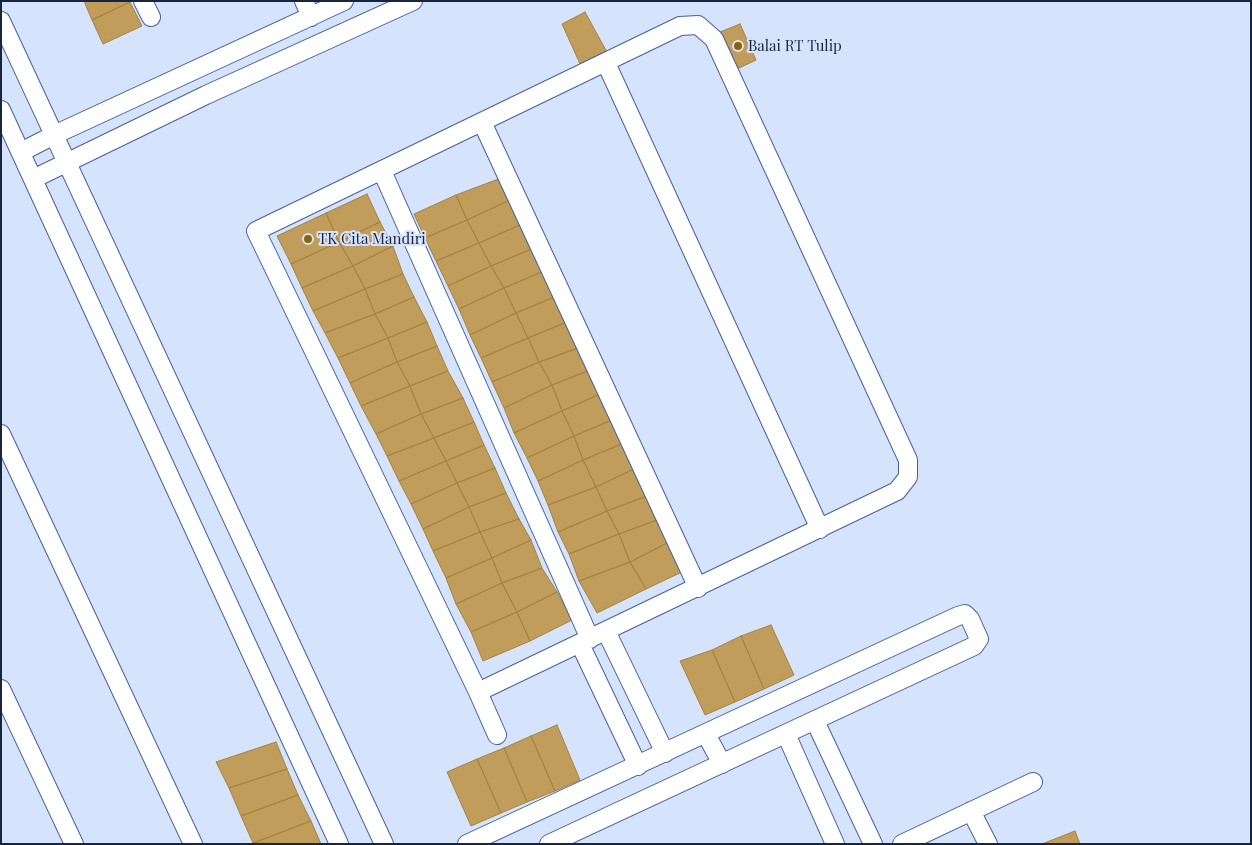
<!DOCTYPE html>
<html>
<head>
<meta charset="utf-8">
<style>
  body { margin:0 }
  #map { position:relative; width:1252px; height:845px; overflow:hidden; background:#d5e3fc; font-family:"Playfair Display",serif }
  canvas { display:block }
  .frame { position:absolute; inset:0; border:2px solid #19253d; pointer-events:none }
</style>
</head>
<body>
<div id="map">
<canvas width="1252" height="845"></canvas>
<div class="frame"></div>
</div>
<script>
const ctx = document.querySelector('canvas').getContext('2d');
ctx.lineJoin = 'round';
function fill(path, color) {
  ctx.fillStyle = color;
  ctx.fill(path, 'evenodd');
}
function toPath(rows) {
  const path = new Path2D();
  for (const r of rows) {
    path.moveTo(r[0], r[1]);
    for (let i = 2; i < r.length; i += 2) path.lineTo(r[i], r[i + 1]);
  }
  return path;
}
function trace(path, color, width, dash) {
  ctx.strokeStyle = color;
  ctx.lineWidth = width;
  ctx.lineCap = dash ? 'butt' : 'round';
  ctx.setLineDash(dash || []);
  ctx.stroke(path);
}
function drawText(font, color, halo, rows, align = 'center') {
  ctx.font = font + ' "Playfair Display",serif';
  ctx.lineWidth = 4;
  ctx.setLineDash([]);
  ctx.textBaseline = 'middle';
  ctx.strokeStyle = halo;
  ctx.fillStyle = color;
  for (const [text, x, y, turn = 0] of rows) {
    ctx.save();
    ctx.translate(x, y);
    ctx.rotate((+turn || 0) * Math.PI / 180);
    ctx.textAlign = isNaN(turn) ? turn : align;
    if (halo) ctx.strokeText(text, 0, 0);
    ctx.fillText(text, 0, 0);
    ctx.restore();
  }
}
const building = toPath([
  [84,1,130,1,130,2,92,20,84,1],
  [130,2,142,26,103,44,92,20,130,2],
  [585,12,608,54,581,66,562,24,585,12],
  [740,24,756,60,737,69,720,32,740,24],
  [501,178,512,199,467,220,456,195,501,178],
  [367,194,380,222,339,242,326,213,367,194],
  [456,195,467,220,425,238,414,214,456,195],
  [512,199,522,224,479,243,467,220,512,199],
  [326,213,339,242,291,264,277,236,326,213],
  [467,220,479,243,436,261,425,238,467,220],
  [380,222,393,246,353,266,339,242,380,222],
  [522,224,534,248,491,266,479,243,522,224],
  [339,242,353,266,302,288,291,264,339,242],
  [479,243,491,266,448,286,436,261,479,243],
  [393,246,403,274,365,289,353,266,393,246],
  [534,248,544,271,504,288,491,266,534,248],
  [353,266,365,289,313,311,302,288,353,266],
  [491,266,504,288,459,309,448,286,491,266],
  [544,271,557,296,516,313,504,288,544,271],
  [403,274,414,297,375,314,365,289,403,274],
  [504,288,516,313,470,335,459,309,504,288],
  [365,289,375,314,325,333,313,311,365,289],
  [557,296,567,322,528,338,516,313,557,296],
  [414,297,427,322,388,338,375,314,414,297],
  [516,313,528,338,481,358,470,335,516,313],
  [375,314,388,338,338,358,325,333,375,314],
  [427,322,437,346,397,362,388,338,427,322],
  [567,322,578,348,539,362,528,338,567,322],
  [388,338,397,362,350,383,338,358,388,338],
  [528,338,539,362,492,382,481,358,528,338],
  [437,346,448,371,410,386,397,362,437,346],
  [578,348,590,370,552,385,539,362,578,348],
  [397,362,410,386,361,406,350,383,397,362],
  [539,362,552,385,504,408,492,382,539,362],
  [590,370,600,394,562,411,552,385,590,370],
  [448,371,463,398,421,414,410,386,448,371],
  [552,385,562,411,514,433,504,408,552,385],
  [410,386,421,414,376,434,361,406,410,386],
  [600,394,612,420,574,436,562,411,600,394],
  [463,398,474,422,434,438,421,414,463,398],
  [562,411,574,436,527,458,514,433,562,411],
  [421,414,434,438,387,456,376,434,421,414],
  [612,420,624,443,583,460,574,436,612,420],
  [474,422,484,445,446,461,434,438,474,422],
  [574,436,583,460,538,481,527,458,574,436],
  [434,438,446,461,399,481,387,456,434,438],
  [624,443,636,468,596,487,583,460,624,443],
  [484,445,495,468,457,483,446,461,484,445],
  [583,460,596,487,548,505,538,481,583,460],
  [446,461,457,483,411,504,399,481,446,461],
  [495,468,506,493,469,507,457,483,495,468],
  [636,468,647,496,607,511,596,487,636,468],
  [457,483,469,507,423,529,411,504,457,483],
  [596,487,607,511,558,532,548,505,596,487],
  [506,493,519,519,480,532,469,507,506,493],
  [647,496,660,519,619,534,607,511,647,496],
  [469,507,480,532,433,551,423,529,469,507],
  [607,511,619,534,569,554,558,532,607,511],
  [519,519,531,540,492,558,480,532,519,519],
  [660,519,669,542,630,562,619,534,660,519],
  [480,532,492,558,446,578,433,551,480,532],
  [619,534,630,562,579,581,569,554,619,534],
  [531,540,542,568,502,583,492,558,531,540],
  [669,542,684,571,646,589,630,562,669,542],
  [492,558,502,583,456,604,446,578,492,558],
  [630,562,646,589,597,613,579,581,630,562],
  [542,568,557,592,517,612,502,583,542,568],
  [502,583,517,612,471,632,456,604,502,583],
  [557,592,572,620,530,641,517,612,557,592],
  [517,612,530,641,483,661,471,632,517,612],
  [771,625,794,675,764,689,741,636,771,625],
  [741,636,764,689,735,702,712,650,741,636],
  [712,650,735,702,705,715,680,661,712,650],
  [557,725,580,780,555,791,531,736,557,725],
  [531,736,555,791,527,802,504,748,531,736],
  [276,742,287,769,229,788,216,762,276,742],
  [504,748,527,802,501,813,477,759,504,748],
  [477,759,501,813,471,826,447,772,477,759],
  [287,769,298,795,241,816,229,788,287,769],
  [298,795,311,821,253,843,241,816,298,795],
  [311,821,321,844,253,843,311,821],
  [1075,831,1080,844,1042,844,1075,831]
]);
const street = toPath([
  [143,1,151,17],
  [304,1,311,17],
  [1,21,384,844],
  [606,63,820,529],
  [1,110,339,844],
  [482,122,698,588],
  [21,152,54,135,344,1],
  [382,171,590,639],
  [33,179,206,95,413,1],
  [1,434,193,844],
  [606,631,665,753],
  [580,644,638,766],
  [1,689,74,844],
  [478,692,897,491,908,477,908,460,714,39,698,25,680,26,256,231,478,692,497,735],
  [815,721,873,844],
  [706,734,722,764],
  [786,734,835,844],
  [971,811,988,844],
  [467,844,958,616,965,614,970,619,979,639,974,646,549,844],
  [902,844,1033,782]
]);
const markers = [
  [738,46,5,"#8a6402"],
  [308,239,5,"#8a6402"]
];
const poiNames = [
  ["Balai RT Tulip",748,46],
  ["TK Cita Mandiri",318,239]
];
fill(building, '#c09d5a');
trace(building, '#a4823f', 1);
trace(street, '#446198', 20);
trace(street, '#fff', 18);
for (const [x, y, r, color] of markers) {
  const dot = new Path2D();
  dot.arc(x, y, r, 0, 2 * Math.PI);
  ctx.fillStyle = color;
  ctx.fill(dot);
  trace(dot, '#d5e3fc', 2);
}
drawText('15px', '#19253d', '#d5e3fc', poiNames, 'left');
</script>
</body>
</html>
